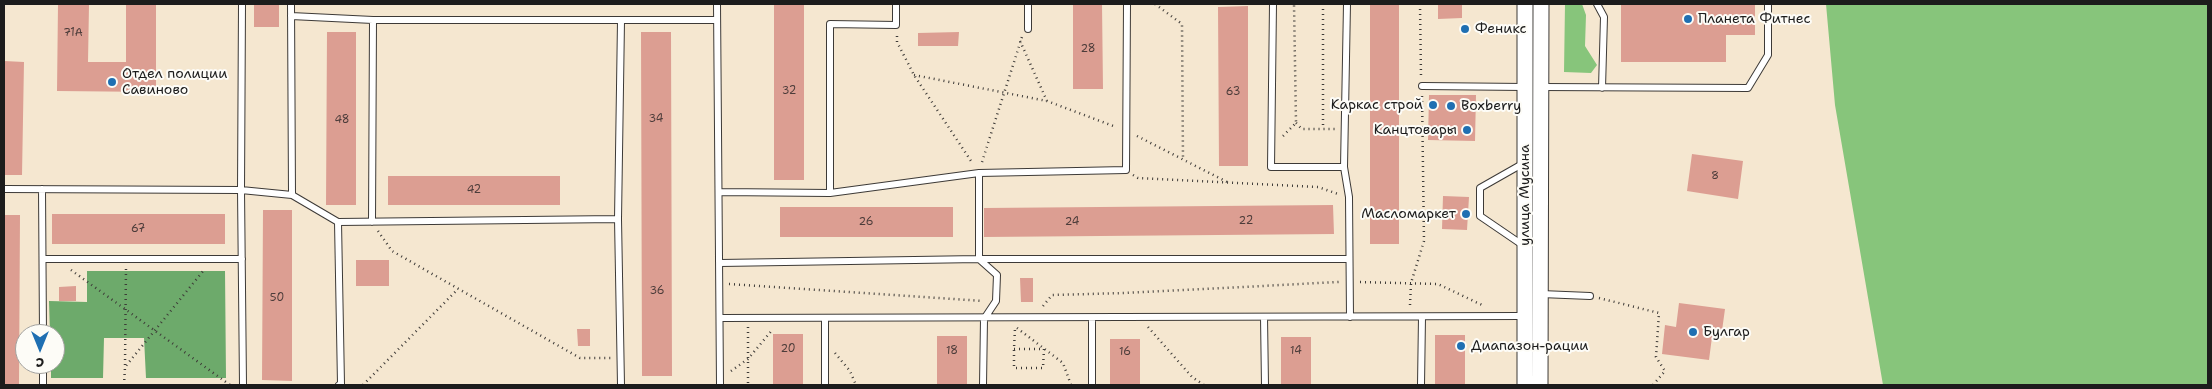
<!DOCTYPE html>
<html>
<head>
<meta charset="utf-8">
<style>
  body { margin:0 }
  #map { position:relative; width:2212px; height:389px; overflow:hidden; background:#f5e7d0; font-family:"Shantell Sans",sans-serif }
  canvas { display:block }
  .frame { position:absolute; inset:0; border:5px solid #1c1c1c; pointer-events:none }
  .north { position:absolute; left:15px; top:324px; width:50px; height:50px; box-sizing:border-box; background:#fdfcf7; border:1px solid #a3a29f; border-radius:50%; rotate:180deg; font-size:14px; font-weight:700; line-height:20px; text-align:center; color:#1c1c1c }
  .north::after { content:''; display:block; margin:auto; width:18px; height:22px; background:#1f6fb2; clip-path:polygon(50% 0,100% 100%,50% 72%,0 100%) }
</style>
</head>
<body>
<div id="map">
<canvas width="2212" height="389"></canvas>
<div class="frame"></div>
<div class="north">С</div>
</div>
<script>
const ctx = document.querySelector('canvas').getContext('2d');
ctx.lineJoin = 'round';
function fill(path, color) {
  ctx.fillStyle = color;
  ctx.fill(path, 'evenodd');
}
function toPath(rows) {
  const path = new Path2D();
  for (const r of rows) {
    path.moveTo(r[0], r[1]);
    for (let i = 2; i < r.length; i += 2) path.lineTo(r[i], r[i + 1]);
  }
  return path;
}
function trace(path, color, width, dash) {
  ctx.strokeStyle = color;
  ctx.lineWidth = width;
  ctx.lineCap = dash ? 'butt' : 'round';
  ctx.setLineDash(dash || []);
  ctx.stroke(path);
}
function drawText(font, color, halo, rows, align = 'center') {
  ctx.font = font + ' "Shantell Sans",sans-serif';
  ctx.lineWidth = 4;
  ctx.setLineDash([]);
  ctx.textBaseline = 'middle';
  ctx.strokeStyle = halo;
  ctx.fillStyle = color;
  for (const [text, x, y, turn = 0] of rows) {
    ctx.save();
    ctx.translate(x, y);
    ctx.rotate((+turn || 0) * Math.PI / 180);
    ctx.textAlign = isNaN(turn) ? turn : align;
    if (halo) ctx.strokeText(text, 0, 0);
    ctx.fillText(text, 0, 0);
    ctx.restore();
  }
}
const green = toPath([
  [1565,4,1582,4,1586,15,1585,46,1597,65,1591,73,1564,72],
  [1826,4,2208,4,2208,385,1883,385,1835,105]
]);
const forest = toPath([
  [87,271,225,271,226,378,146,378,144,338,104,338,103,378,51,378,51,364,55,364,55,334,50,334,49,301,87,302]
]);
const building = toPath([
  [254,4,279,4,279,27,254,27],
  [774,4,804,4,804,180,774,180],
  [1073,4,1102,4,1103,89,1073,89],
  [1370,4,1399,4,1399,244,1370,244],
  [1438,4,1462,4,1462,18,1438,19],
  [1621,4,1755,4,1755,35,1726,35,1726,62,1621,62],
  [58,5,89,5,88,62,126,62,126,5,156,5,156,92,57,91],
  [1248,6,1248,166,1219,166,1218,7],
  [327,32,356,32,356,205,326,205],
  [641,32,671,32,672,376,642,376],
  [959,32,958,46,918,46,918,33],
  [4,61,24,62,22,175,4,175],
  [1429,95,1476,95,1475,141,1428,140],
  [1692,154,1743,161,1738,199,1687,191],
  [388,176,560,176,560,205,388,205],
  [1443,196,1469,197,1467,230,1442,229],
  [1333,205,1334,234,984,237,984,208],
  [780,207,953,207,953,237,780,237],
  [263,210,292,210,292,381,262,380],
  [52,214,225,214,225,244,52,244],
  [4,215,20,215,19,385,4,385],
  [356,260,389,260,389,286,356,286],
  [1020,278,1033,278,1033,302,1021,302],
  [76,286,76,301,59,301,59,287],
  [1679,303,1725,309,1721,338,1712,337,1709,360,1662,354,1665,325,1676,327],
  [577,329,590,329,590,346,578,346],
  [773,334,803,334,803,385,773,385],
  [1435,335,1465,335,1465,385,1435,385],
  [937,336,967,336,967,385,937,385],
  [1281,337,1311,337,1311,385,1281,385],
  [1110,339,1140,339,1140,385,1110,385]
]);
const path = toPath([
  [1155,4,1182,24,1183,160],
  [1323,4,1323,129],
  [1420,4,1421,77],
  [897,36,897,42,914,75,973,164],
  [1020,41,1047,101],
  [914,75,1047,101,1116,127],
  [1296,123,1302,129,1335,129],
  [1137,136,1227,182],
  [1283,136,1296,123,1294,4],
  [982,162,1022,37],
  [1133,175,1138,178,1318,187,1338,194],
  [378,231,392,251,580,358,612,358],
  [71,270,230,385],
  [1360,282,1438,284,1482,305],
  [729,284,983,301],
  [1599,298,1659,313,1656,357,1665,371,1653,385],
  [1410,305,1411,283,1424,241,1422,95],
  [1043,306,1052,295,1125,293,1339,282],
  [748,327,748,385],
  [1148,327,1192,377,1204,385],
  [1017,328,1063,363,1071,385],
  [1014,349,1044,349,1043,368,1014,368,1014,349,1015,328],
  [835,353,850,371,856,385],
  [125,365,126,268],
  [731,371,748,359,773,329],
  [124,385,125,367,204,270],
  [363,385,458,289]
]);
const service = toPath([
  [242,4,241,190,243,385],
  [291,4,292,195],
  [717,4,720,385],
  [1028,4,1028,29],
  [1273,4,1271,167,1344,167],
  [1347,4,1344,167,1349,197,1350,317],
  [1597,4,1604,17,1602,88],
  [291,16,373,20,717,20],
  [621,21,618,219,621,385],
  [1422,86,1525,87],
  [1542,87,1748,88,1768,55,1768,4],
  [1524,163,1480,188,1480,216,1524,246],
  [979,173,979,259,997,275,996,301,984,319,983,385],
  [4,189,241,190,292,195,338,222],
  [42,189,43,334],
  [719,192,830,193,830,24,896,25,896,4],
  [830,193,979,173,1126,170,1127,4],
  [372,222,373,20],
  [43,259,242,259],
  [720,263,979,259,1349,259],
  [1541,294,1590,296],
  [1264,317,1265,385],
  [720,318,1524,316],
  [43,385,43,364],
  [339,385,341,384,338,222,618,219],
  [825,385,825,318],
  [1092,385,1092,318],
  [1421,385,1422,317]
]);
const tertiary = toPath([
  [1525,385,1525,4],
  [1540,385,1541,4]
]);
const markers = [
  [1688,19,5,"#1f6fb2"],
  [1465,29,5,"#1f6fb2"],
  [112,82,5,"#1f6fb2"],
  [1433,105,5,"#1f6fb2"],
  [1451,106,5,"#1f6fb2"],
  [1467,130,5,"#1f6fb2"],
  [1466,214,5,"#1f6fb2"],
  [1693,332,5,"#1f6fb2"],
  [1461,346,5,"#1f6fb2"]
];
const numberNames = [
  ["71А",73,33],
  ["28",1088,49],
  ["32",789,91],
  ["63",1233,92],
  ["34",656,119],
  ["48",342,120],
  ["8",1715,176],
  ["42",474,190],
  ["22",1246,221],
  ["26",866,222],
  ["24",1072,222],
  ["67",138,229],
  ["36",657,291],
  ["50",277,298],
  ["20",788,349],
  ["18",952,351],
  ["14",1296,351],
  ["16",1125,352]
];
const poiNames = [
  ["Планета Фитнес",1698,19],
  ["Феникс",1475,29],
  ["Отдел полиции",122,74],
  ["Савиново",122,90],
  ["Каркас строй",1423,105,"right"],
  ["Boxberry",1461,106],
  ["Канцтовары",1457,130,"right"],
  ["Масломаркет",1456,214,"right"],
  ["Булгар",1703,332],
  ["Диапазон-рации",1471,346]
];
const streetNames = [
  ["улица Мусина",1525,195,-90]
];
fill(green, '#87c57b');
fill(forest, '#6daa6b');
fill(building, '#dc9e92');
trace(service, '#3d3a37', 8);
trace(tertiary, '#3d3a37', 17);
trace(path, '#3d3a37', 2.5, [1, 4]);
trace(service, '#fff', 6);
trace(tertiary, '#fff', 15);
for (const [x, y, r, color] of markers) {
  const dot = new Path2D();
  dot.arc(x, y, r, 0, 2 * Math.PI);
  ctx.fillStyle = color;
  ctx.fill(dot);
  trace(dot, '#fdfcf7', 2);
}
drawText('11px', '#4c3c3a', null, numberNames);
drawText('14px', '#1c1c1c', '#fdfcf7', poiNames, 'left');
drawText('14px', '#1c1c1c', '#fdfcf7', streetNames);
</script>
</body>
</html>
